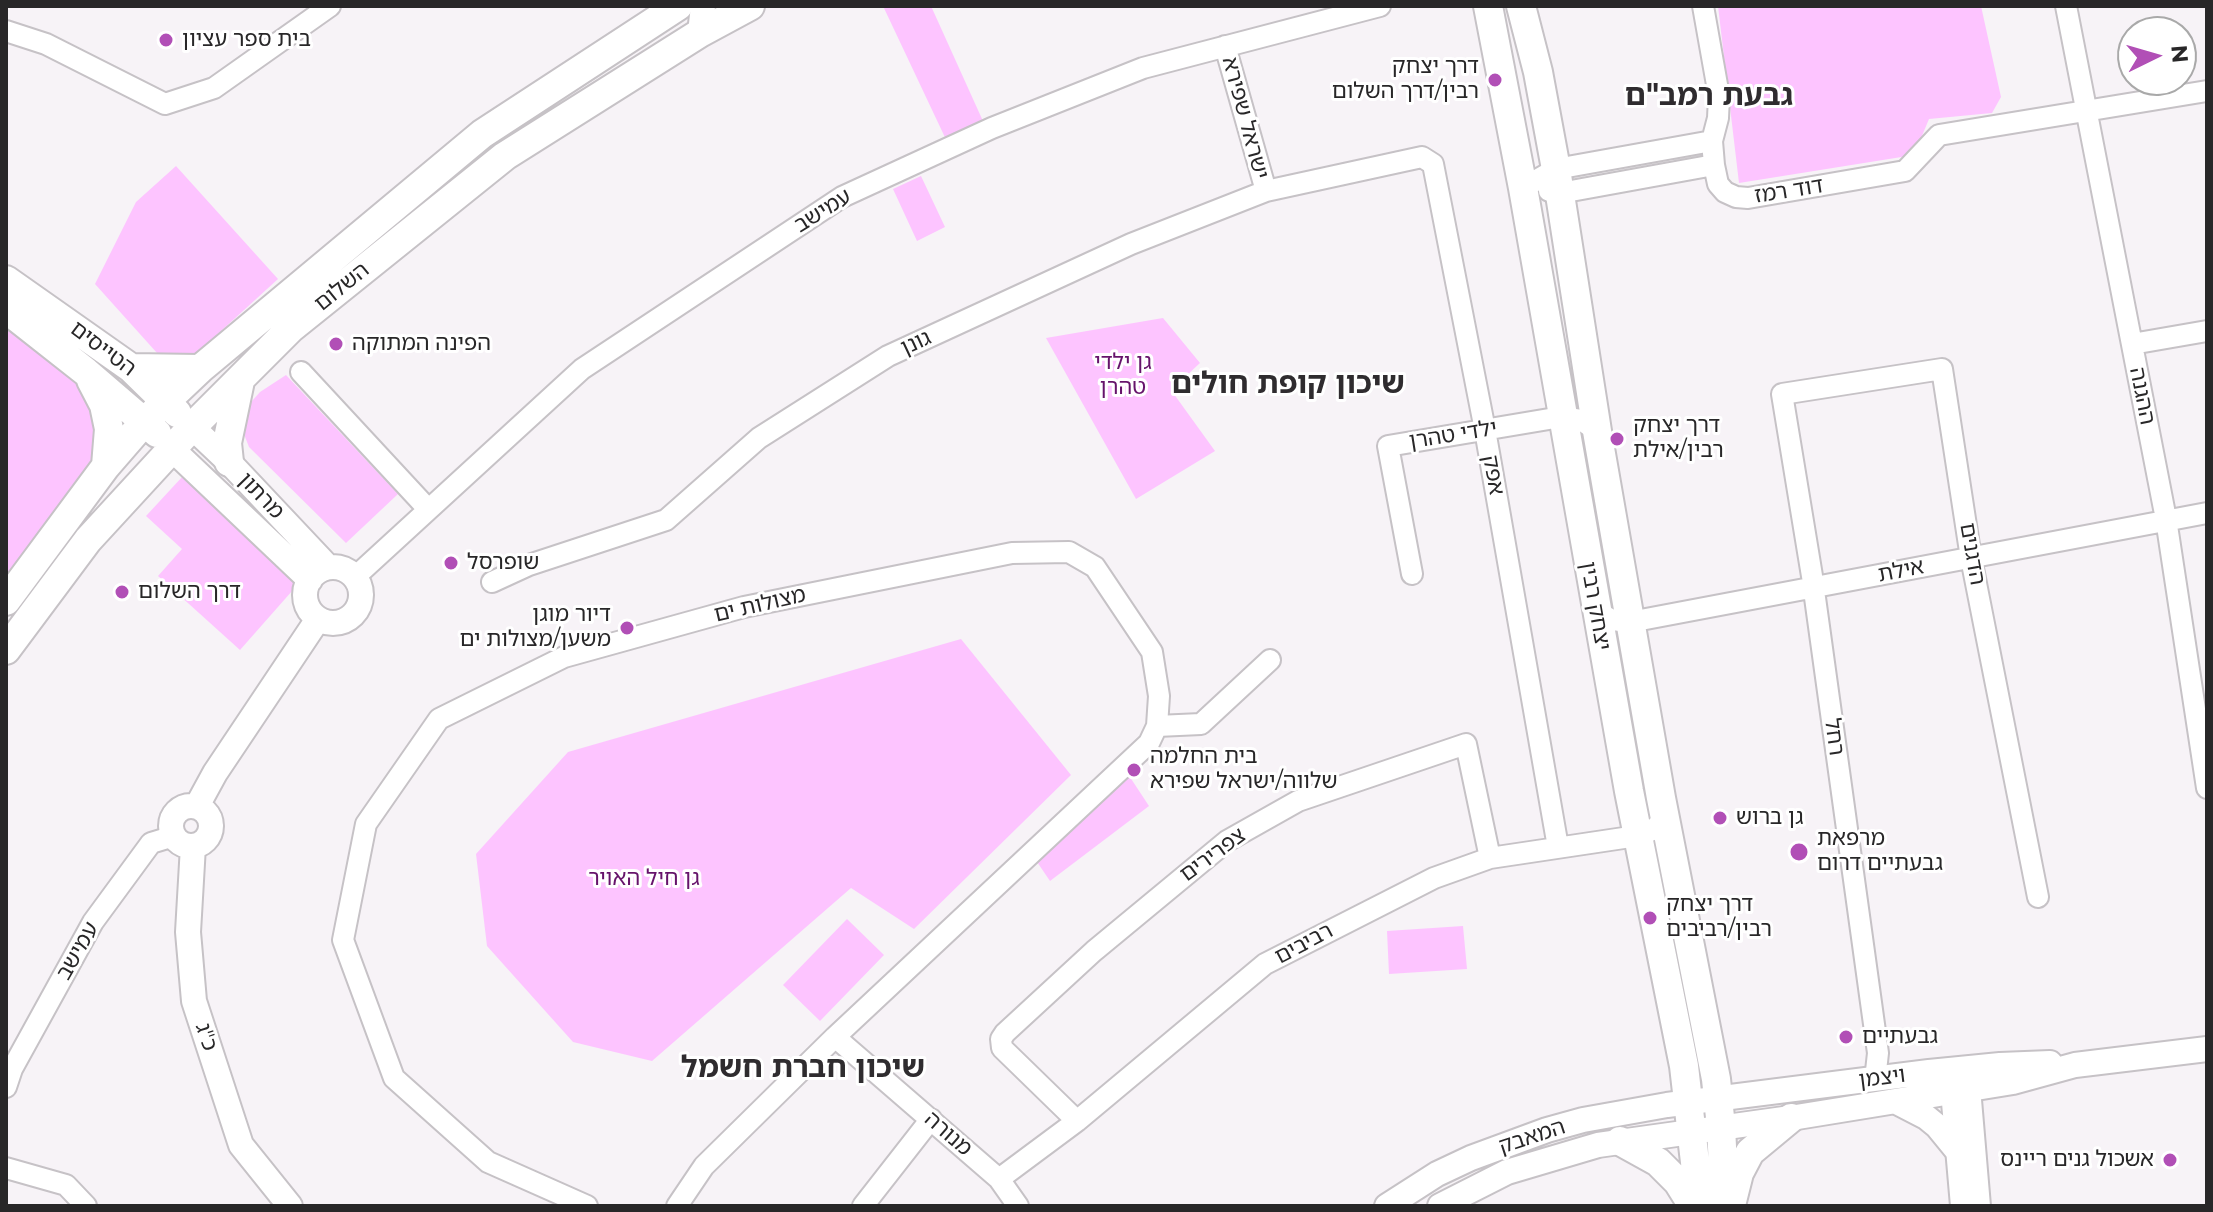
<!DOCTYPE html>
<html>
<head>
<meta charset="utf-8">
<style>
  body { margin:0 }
  #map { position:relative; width:2213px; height:1212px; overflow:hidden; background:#f7f3f7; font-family:Montserrat,sans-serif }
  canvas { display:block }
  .frame { position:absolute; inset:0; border:8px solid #282728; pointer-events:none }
  .north { position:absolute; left:2117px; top:16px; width:80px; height:80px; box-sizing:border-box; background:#fff; border:2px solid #a9a9a9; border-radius:50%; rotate:85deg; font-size:22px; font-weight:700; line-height:32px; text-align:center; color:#282728 }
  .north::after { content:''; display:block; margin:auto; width:28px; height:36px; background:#b14fb6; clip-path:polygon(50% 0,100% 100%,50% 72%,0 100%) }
</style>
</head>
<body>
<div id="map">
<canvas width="2213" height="1212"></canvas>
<div class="frame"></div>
<div class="north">N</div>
</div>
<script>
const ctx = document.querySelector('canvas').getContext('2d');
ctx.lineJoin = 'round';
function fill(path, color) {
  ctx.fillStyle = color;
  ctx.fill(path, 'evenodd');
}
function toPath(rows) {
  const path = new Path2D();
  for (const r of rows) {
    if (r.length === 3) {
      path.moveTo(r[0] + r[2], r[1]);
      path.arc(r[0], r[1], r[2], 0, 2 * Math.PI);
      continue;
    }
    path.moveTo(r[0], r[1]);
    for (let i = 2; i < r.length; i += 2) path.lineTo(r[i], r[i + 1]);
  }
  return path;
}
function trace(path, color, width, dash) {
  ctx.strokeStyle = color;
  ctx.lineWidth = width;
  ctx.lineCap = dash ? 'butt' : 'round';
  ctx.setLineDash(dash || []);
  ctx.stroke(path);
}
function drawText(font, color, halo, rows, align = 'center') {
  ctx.font = font + ' Montserrat,"Noto Sans Hebrew",sans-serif';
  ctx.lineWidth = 6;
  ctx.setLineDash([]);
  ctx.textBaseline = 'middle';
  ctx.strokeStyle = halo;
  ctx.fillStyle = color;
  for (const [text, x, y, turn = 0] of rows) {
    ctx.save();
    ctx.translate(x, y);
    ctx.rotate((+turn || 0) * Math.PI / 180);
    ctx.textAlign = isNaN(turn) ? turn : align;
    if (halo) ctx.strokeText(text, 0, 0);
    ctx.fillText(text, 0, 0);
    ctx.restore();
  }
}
const green = toPath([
  [883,6,931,6,987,130,950,148],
  [1718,6,1981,6,2001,97,1992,113,1929,119,1914,155,1739,183],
  [176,166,278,279,175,373,95,284,136,202],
  [921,176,945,227,917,241,893,189],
  [6,309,145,421,6,601],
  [1163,318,1200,363,1171,390,1215,451,1136,499,1046,338],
  [286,375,398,494,346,543,249,447,242,429,244,410,260,392],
  [183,476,300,582,240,650,158,576,182,549,146,516],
  [961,639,1071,775,914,929,851,888,652,1061,573,1042,487,946,476,854,568,752],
  [1124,768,1149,806,1050,881,1033,856],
  [847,919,884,955,820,1021,783,985],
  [1463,926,1467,969,1389,974,1387,931]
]);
const minor = toPath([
  [1703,6,1719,96,1718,118,1712,141,1714,165,1718,184,1725,192,1736,197,1748,198,1905,171,1939,135,2207,91],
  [2066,6,2166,519,2207,788],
  [6,31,46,44,165,104,214,88,330,6],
  [1225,46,1266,191],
  [1523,188,1556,169,1712,141],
  [1549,191,1560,193,1714,165],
  [2132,344,2207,331],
  [301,372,428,509],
  [1412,574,1388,446,1561,417,1581,420,1597,431],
  [355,577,582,369,842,197,992,128,1143,68,1380,6],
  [492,582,529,565,666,520,759,438,888,356,1131,244,1266,191,1422,157,1433,164,1485,430,1558,847],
  [1596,611,1612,620,1630,622,2207,513],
  [1157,726,1201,724,1270,660],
  [835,1037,999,1179,1018,1206],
  [1963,1076,1970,1088,1980,1206],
  [1872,1080,1876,1071,1878,1053,1812,576,1782,394,1942,369,1971,558,2038,897],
  [1955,1080,1951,1091,1961,1206],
  [6,1087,12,1069,93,922,151,843,174,836],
  [1077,1121,1002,1048,1001,1039,1005,1033,1094,951,1227,841,1298,801,1466,744,1490,858],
  [6,1168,66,1185,86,1206],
  [999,1179,1077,1121,1265,964,1434,878,1490,858,1637,836,1653,830,1665,818],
  [587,1206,488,1162,394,1078,343,940,366,824,439,719,564,657,744,607,1012,553,1069,552,1095,567,1152,652,1159,696,1157,726,1149,743,835,1037,704,1166,677,1206],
  [863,1206,931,1119]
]);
const tertiary = toPath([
  [700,33,703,6],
  [192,427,229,462,328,567],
  [172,449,310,580],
  [333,595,28],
  [197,806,215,773,318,619],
  [191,826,20],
  [193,846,188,932,194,1001,241,1145,290,1206],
  [1895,1101,1926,1117,1937,1126,1955,1148],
  [1387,1206,1437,1174,1471,1158,1547,1130,1583,1120,1667,1105,1929,1072,2000,1065,2050,1063],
  [1440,1206,1507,1172,1598,1145,1791,1118,2013,1082,2075,1065,2207,1049]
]);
const secondary = toPath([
  [1488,6,1523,188,1629,791,1684,1066,1700,1206],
  [1521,6,1538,72,1556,169,1597,431,1661,798,1716,1079,1721,1127,1725,1206],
  [6,280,131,368,177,413],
  [6,309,86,372,157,433],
  [131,368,200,369],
  [91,380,104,405,109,429,106,466],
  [229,462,227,443,240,381],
  [6,601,106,466,145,421,200,369,482,134,678,6],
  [6,650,88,540,192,427,291,328,505,156,700,33,750,6],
  [1620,1141,1658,1162,1678,1182,1693,1206],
  [1732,1201,1739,1173,1750,1152,1791,1118]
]);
const markers = [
  [166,40,8,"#b14fb6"],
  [1495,80,8,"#b14fb6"],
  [336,344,8,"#b14fb6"],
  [1617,439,8,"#b14fb6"],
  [451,563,8,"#b14fb6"],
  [122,592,8,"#b14fb6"],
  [627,628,8,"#b14fb6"],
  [1134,770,8,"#b14fb6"],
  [1720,818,8,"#b14fb6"],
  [1799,852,10,"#b14fb6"],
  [1650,918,8,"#b14fb6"],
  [1846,1037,8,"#b14fb6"],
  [2170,1160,8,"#b14fb6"]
];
const poiNames = [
  ["בית ספר עציון",182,40],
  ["דרך יצחק",1479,67,"right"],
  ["רבין/דרך השלום",1479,92,"right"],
  ["הפינה המתוקה",352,344],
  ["דרך יצחק",1633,426],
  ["רבין/אילת",1633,451],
  ["שופרסל",467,563],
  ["דרך השלום",138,592],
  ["דיור מוגן",611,615,"right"],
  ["משען/מצולות ים",611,640,"right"],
  ["בית החלמה",1150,757],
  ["שלווה/ישראל שפירא",1150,782],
  ["גן ברוש",1736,818],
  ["מרפאת",1817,839],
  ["גבעתיים דרום",1817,864],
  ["דרך יצחק",1666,905],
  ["רבין/רביבים",1666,930],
  ["גבעתיים",1862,1037],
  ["אשכול גנים ריינס",2154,1160,"right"]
];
const streetNames = [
  ["ישראל שפירא",1245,118,75],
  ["דוד רמז",1789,191,-9],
  ["עמישב",823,211,-32],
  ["השלום",342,287,-39],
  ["גונן",916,343,-25],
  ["הטייסים",103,349,37],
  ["ההגנה",2142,396,79],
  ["ילדי טהרן",1453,435,-9],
  ["אפק",1493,475,80],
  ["מרתון",261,496,46],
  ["הדגנים",1972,554,80],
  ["אילת",1901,571,-11],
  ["מצולות ים",760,605,-13],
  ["יצחק רבין",1595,606,80],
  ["רחל",1834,737,82],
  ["צפרירים",1213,855,-36],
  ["רביבים",1304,944,-28],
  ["עמישב",78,951,-60],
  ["כ\"ג",206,1037,72],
  ["ויצמן",1882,1078,-7],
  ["מנורה",948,1134,41],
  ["המאבק",1532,1137,-18]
];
const parkNames = [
  ["גן ילדי",1123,363],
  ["טהרן",1123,388],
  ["גן חיל האויר",644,879]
];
const districtNames = [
  ["גבעת רמב\"ם",1709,96],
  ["שיכון קופת חולים",1288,384],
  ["שיכון חברת חשמל",803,1068]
];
fill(green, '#fdc4ff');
trace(minor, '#c6c2c6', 24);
trace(tertiary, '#c6c2c6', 28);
trace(secondary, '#c6c2c6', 32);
trace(minor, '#fff', 20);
trace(tertiary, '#fff', 24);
trace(secondary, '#fff', 28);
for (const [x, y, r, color] of markers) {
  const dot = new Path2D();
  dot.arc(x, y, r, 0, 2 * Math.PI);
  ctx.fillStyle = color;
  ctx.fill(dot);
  trace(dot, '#fff', 3);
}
drawText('22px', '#282728', '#fff', poiNames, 'left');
drawText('22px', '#282728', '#fff', streetNames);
drawText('22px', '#66136b', '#fff', parkNames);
drawText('bold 30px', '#2f2c2f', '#fff', districtNames);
</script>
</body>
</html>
